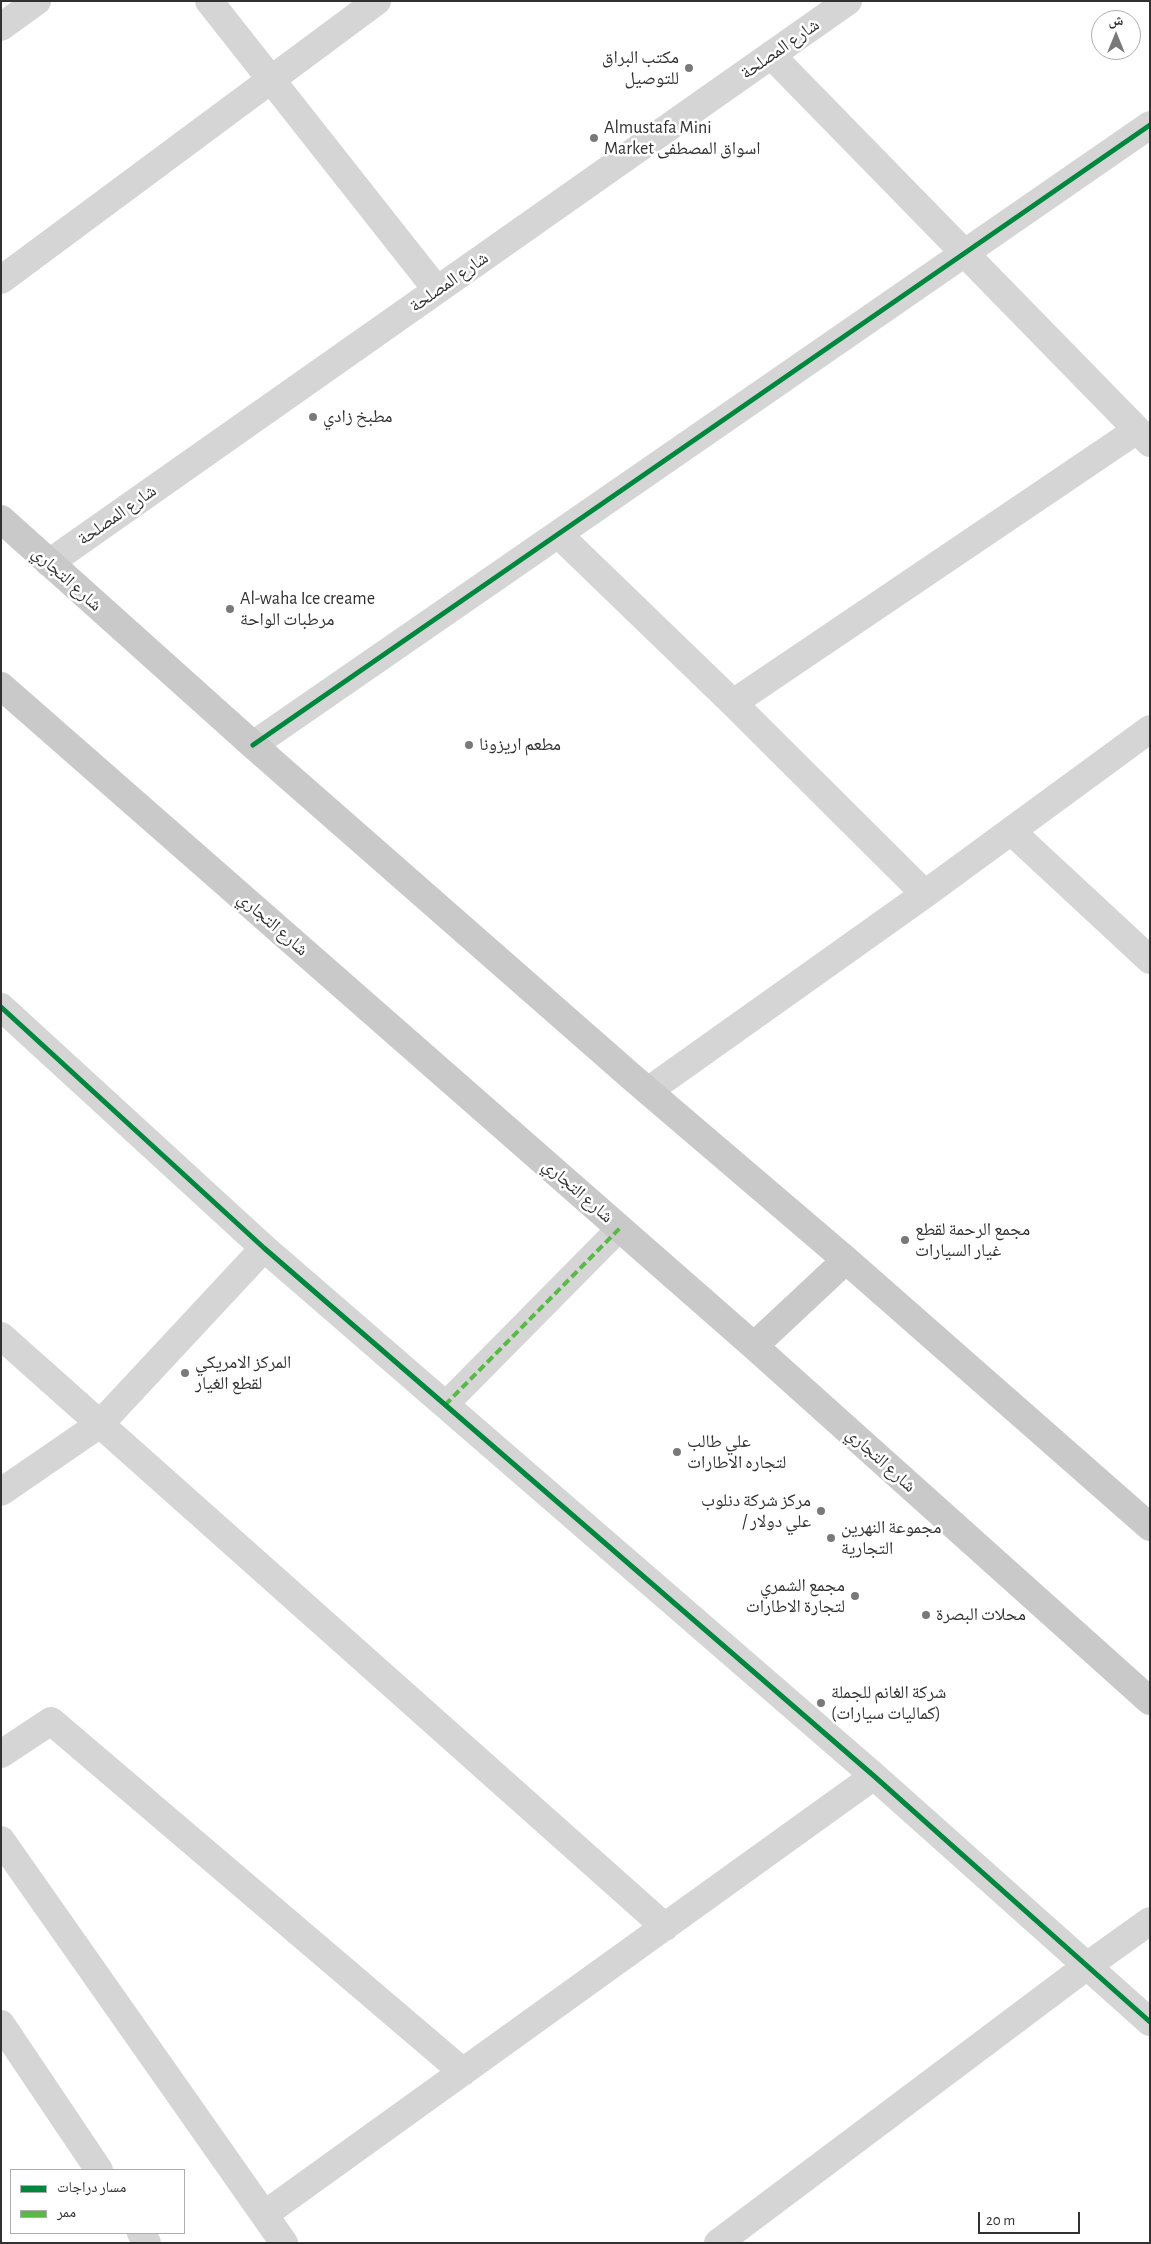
<!DOCTYPE html>
<html>
<head>
<meta charset="utf-8">
<style>
  body { margin:0 }
  #map { position:relative; width:1151px; height:2244px; overflow:hidden; background:#fff; font-family:"Alegreya Sans","Noto Naskh Arabic",sans-serif }
  canvas { display:block }
  .frame { position:absolute; inset:0; border:2px solid #313131; pointer-events:none }
  .legend { position:absolute; left:10px; top:2169px; width:175px; height:65px; box-sizing:border-box; background:#fff; border:1px solid #adadad; margin:0; padding:6px 9px; list-style:none; font-size:15px; color:#313131 }
  .legend li { display:flex; align-items:center; gap:10px; height:25px }
  .legend b { width:25px; border:1px solid #adadad }
  .north { position:absolute; left:1091px; top:10px; width:50px; height:50px; box-sizing:border-box; background:#fff; border:1px solid #adadad; border-radius:50%; rotate:0deg; font-size:14px; font-weight:700; line-height:20px; text-align:center; color:#313131 }
  .north::after { content:''; display:block; margin:auto; width:18px; height:22px; background:#797979; clip-path:polygon(50% 0,100% 100%,50% 72%,0 100%) }
  .scale { position:absolute; left:978px; top:2212px; width:102px; height:22px; box-sizing:border-box; border:2px solid #313131; border-top:0; padding-left:6px; font-size:15px; line-height:18px; white-space:nowrap; color:#313131; -webkit-text-stroke:4px #fff; paint-order:stroke }
</style>
</head>
<body>
<div id="map">
<canvas width="1151" height="2244"></canvas>
<div class="frame"></div>
<ul class="legend">
<li><b style="height:6px;background:#00873e"></b>مسار دراجات</li>
<li><b style="height:6px;background:#58b947"></b>ممر</li>
</ul>
<div class="north">ش</div>
<div class="scale">20 m</div>
</div>
<script>
const ctx = document.querySelector('canvas').getContext('2d');
ctx.lineJoin = 'round';
function toPath(rows) {
  const path = new Path2D();
  for (const r of rows) {
    path.moveTo(r[0], r[1]);
    for (let i = 2; i < r.length; i += 2) path.lineTo(r[i], r[i + 1]);
  }
  return path;
}
function trace(path, color, width, dash) {
  ctx.strokeStyle = color;
  ctx.lineWidth = width;
  ctx.lineCap = dash ? 'butt' : 'round';
  ctx.setLineDash(dash || []);
  ctx.stroke(path);
}
function drawText(font, color, halo, rows, align = 'center') {
  ctx.font = font + ' "Alegreya Sans","Noto Naskh Arabic",sans-serif';
  ctx.lineWidth = 5;
  ctx.setLineDash([]);
  ctx.textBaseline = 'middle';
  ctx.strokeStyle = halo;
  ctx.fillStyle = color;
  for (const [text, x, y, turn = 0] of rows) {
    ctx.save();
    ctx.translate(x, y);
    ctx.rotate((+turn || 0) * Math.PI / 180);
    ctx.textAlign = isNaN(turn) ? turn : align;
    if (halo) ctx.strokeText(text, 0, 0);
    ctx.fillText(text, 0, 0);
    ctx.restore();
  }
}
const pedestrian = toPath([
  [445,1405,620,1228]
]);
const minor = toPath([
  [209,1,437,290],
  [1,27,37,1],
  [771,55,1150,443],
  [1,280,377,1],
  [559,535,733,703,925,894],
  [733,703,1137,430],
  [253,745,1150,125],
  [1011,831,1150,960],
  [1,1007,264,1248,874,1776,1150,2022],
  [648,1091,925,894,1150,729],
  [1,1336,665,1927],
  [1,1492,100,1424,264,1248],
  [1,1754,51,1721,463,2072],
  [1,2024,99,2170],
  [265,2214,874,1776],
  [141,2233,147,2243]
]);
const tertiary = toPath([
  [49,563,848,1],
  [1,1840,284,2243],
  [718,2243,1087,1966,1150,1921]
]);
const primary = toPath([
  [1,519,253,745,634,1079,846,1260,1150,1527],
  [1,686,754,1346,1150,1701],
  [754,1346,846,1260]
]);
const quiet = toPath([
  [445,1405,620,1228]
]);
const cycleway = toPath([
  [253,745,1150,125],
  [1,1007,264,1248,874,1776,1150,2022]
]);
const markers = [
  [689,68,5,"#797979"],
  [594,138,5,"#797979"],
  [313,417,5,"#797979"],
  [230,609,5,"#797979"],
  [469,745,5,"#797979"],
  [905,1240,5,"#797979"],
  [185,1373,5,"#797979"],
  [677,1452,5,"#797979"],
  [821,1511,5,"#797979"],
  [831,1538,5,"#797979"],
  [855,1596,5,"#797979"],
  [926,1615,5,"#797979"],
  [821,1703,5,"#797979"]
];
const streetNames = [
  ["شارع المصلحة",780,49,-35],
  ["شارع المصلحة",449,282,-35],
  ["شارع المصلحة",117,515,-35],
  ["شارع التجاري",67,579,42],
  ["شارع التجاري",273,924,41],
  ["شارع التجاري",578,1191,41],
  ["شارع التجاري",881,1460,42]
];
const poiNames = [
  ["مكتب البراق",679,58,"right"],
  ["للتوصيل",679,79,"right"],
  ["Almustafa Mini",604,128],
  ["Market اسواق المصطفى",604,149],
  ["مطبخ زادي",323,417],
  ["Al-waha Ice creame",240,599],
  ["مرطبات الواحة",240,620],
  ["مطعم اريزونا",479,745],
  ["مجمع الرحمة لقطع",915,1230],
  ["غيار السيارات",915,1251],
  ["المركز الامريكي",195,1363],
  ["لقطع الغيار",195,1384],
  ["علي طالب",687,1442],
  ["لتجاره الاطارات",687,1463],
  ["مركز شركة دنلوب",811,1501,"right"],
  ["/ علي دولار",811,1522,"right"],
  ["مجموعة النهرين",841,1528],
  ["التجارية",841,1549],
  ["مجمع الشمري",845,1586,"right"],
  ["لتجارة الاطارات",845,1607,"right"],
  ["محلات البصرة",936,1615],
  ["شركة الغانم للجملة",831,1693],
  ["(كماليات سيارات)",831,1714]
];
trace(pedestrian, '#d5d5d5', 26);
trace(minor, '#d5d5d5', 28);
trace(tertiary, '#d5d5d5', 28);
trace(primary, '#c9c9c9', 28);
trace(quiet, '#58b947', 4, [8, 4]);
trace(cycleway, '#00873e', 5);
for (const [x, y, r, color] of markers) {
  const dot = new Path2D();
  dot.arc(x, y, r, 0, 2 * Math.PI);
  ctx.fillStyle = color;
  ctx.fill(dot);
  trace(dot, '#fff', 2);
}
drawText('18px', '#313131', '#fff', streetNames);
drawText('18px', '#313131', '#fff', poiNames, 'left');
</script>
</body>
</html>
